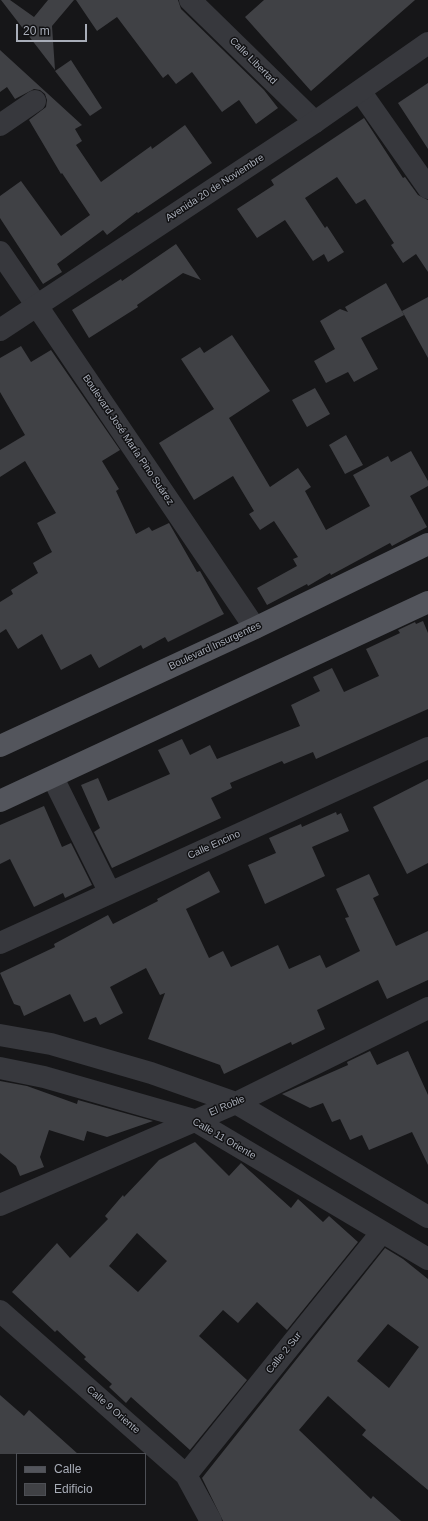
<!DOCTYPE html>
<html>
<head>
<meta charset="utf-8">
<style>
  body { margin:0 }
  #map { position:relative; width:428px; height:1521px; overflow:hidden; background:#161618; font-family:Arial,sans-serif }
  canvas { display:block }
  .legend { position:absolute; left:16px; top:1453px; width:130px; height:52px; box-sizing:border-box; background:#111113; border:1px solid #4d4f55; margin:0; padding:5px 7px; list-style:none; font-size:12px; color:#a8adb8 }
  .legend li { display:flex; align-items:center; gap:8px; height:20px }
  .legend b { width:20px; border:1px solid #4d4f55 }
  .scale { position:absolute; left:16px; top:24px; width:71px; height:18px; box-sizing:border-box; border:2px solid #a8adb8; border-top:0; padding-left:5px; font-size:12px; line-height:14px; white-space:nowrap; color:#a8adb8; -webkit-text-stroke:3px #111113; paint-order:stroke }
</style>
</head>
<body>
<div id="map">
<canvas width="428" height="1521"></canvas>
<ul class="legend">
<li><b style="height:5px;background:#53555c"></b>Calle</li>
<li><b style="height:11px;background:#404145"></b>Edificio</li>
</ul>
<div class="scale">20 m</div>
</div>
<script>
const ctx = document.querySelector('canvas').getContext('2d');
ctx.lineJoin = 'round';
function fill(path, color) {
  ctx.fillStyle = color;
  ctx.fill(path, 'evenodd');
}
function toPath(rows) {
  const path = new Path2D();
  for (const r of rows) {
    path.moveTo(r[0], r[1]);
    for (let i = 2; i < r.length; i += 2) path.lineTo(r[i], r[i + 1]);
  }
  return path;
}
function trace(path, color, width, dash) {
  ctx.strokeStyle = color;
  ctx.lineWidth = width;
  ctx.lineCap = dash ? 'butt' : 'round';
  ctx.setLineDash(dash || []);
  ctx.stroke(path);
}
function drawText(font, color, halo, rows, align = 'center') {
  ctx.font = font + ' Arial,sans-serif';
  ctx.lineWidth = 3;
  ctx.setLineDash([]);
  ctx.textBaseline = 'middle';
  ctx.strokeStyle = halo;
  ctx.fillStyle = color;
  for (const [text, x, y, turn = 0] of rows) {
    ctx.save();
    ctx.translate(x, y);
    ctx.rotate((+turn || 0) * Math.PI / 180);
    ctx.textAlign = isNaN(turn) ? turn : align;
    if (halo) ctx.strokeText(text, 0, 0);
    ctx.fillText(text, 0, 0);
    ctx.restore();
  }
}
const building = toPath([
  [1,0,10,0,34,17,48,0,74,0,52,26,55,70],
  [76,0,178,0,181,9,264,90,278,108,256,124,239,100,222,112,192,72,176,84,168,74,163,78,117,17,97,31],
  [264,0,415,0,311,91,245,17],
  [0,50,82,125,75,129,82,141,76,145,101,182,151,146,152,149,185,125,212,163,138,213,137,212,107,235,103,230,57,264,62,272,43,284,0,218,0,196,21,181,61,236,90,215,62,173,61,174,29,120,46,107,47,100,45,94,40,90,34,89,15,99,7,87,0,92],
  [71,60,102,108,90,116,55,71],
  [428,83,428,149,398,103],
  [364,118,403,178,405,177,418,195,428,200,428,272,416,254,403,263,391,245,394,243,365,199,356,204,337,177,305,198,325,228,327,226,344,252,328,262,324,254,313,261,285,220,257,238,237,209,274,185,271,180],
  [176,244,201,280,183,273,137,305,138,307,89,338,72,310,121,279,122,281],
  [386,283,404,315,361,338,378,369,354,382,348,372,326,383,314,361,335,349,320,321,340,309,348,312,345,307],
  [428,297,428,358,402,311],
  [232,335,270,391,229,418,270,487,298,468,311,487,305,491,326,530,370,506,353,475,388,456,391,462,411,451,428,481,428,486,410,496,427,527,392,546,390,543,331,575,330,573,308,586,307,584,267,605,257,588,297,566,293,559,298,557,274,521,260,530,249,514,254,511,233,476,194,500,159,443,214,409,181,359,200,347,204,353],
  [21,346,31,362,51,350,120,450,102,461,119,489,116,491,136,534,149,527,152,531,169,523,197,572,200,571,224,614,168,642,165,637,143,649,141,645,99,668,91,654,61,670,42,634,18,649,6,629,0,633,0,602,13,594,11,590,38,573,33,563,52,552,37,523,56,513,25,461,0,477,0,450,25,435,0,392,0,358],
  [315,388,330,414,307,427,292,400],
  [346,435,363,465,345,474,329,445],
  [423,621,428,633,428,709,316,759,313,752,284,764,282,761,230,783,232,788,211,798,221,818,112,868,94,832,100,828,81,785,98,778,108,801,170,774,158,750,182,739,190,755,210,745,217,759,300,726,291,705,320,691,313,677,332,668,344,692,379,676,366,649,400,633,398,630,415,622,416,624],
  [428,779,428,863,407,874,373,807],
  [44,806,62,847,71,843,92,885,65,898,63,893,34,907,10,859,0,864,0,825],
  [336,812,337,815,341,813,349,831,312,847,325,876,265,904,248,865,276,853,269,838,301,824,302,827],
  [209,871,220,892,186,909,209,958,223,951,231,967,278,945,289,969,320,955,326,968,360,951,345,918,349,917,336,889,369,874,379,895,373,898,396,946,428,931,428,980,387,999,378,980,317,1010,325,1029,292,1045,291,1042,224,1074,220,1065,148,1039,165,993,160,995,146,968,110,987,123,1013,100,1025,96,1017,84,1022,70,994,24,1016,20,1006,14,1004,0,973,55,947,54,944,108,915,113,924,158,901,157,899],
  [370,1051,377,1065,408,1051,428,1095,428,1165,412,1132,369,1150,362,1135,350,1140,340,1119,332,1122,323,1103,310,1108,282,1094,348,1065,347,1062],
  [0,1081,27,1086,77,1104,78,1100,153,1121,107,1137,87,1131,84,1141,49,1130,40,1157,44,1167,20,1176,16,1166,0,1153],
  [195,1142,229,1176,241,1163,291,1208,298,1199,323,1222,329,1216,358,1242,287,1330,257,1302,238,1323,223,1310,199,1336,247,1380,190,1450,131,1397,126,1403,109,1387,112,1384,84,1359,86,1357,57,1330,55,1332,12,1292,57,1243,70,1258,108,1219,105,1216,123,1195,124,1197,159,1160],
  [137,1233,167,1261,138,1292,109,1266],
  [385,1248,403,1259,428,1279,428,1490,362,1435,366,1430,328,1396,299,1430,371,1499,373,1496,401,1521,223,1521,202,1478],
  [388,1324,419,1347,389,1388,357,1361],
  [0,1395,24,1416,29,1410,78,1454,0,1454]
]);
const minor = toPath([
  [190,0,315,122],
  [360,91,428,188],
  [0,125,35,101],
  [0,252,37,306],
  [53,778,110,893],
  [0,943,428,748],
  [0,1035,51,1044,151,1073,236,1103,428,1217],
  [0,1068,44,1077,194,1120,428,1259],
  [0,1205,236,1103,428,1008],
  [0,1311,186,1475,211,1521],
  [186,1475,382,1232]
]);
const tertiary = toPath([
  [37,306,255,628],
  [0,330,315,122,428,43]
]);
const primary = toPath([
  [0,746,255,628,428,544],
  [0,801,428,602]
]);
const streetNames = [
  ["Calle Libertad",253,61,45],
  ["Avenida 20 de Noviembre",215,188,-33],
  ["Boulevard José María Pino Suárez",128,440,56],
  ["Boulevard Insurgentes",215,646,-25],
  ["Calle Encino",214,845,-24],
  ["El Roble",227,1106,-23],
  ["Calle 11 Oriente",224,1139,30],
  ["Calle 2 Sur",284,1353,-51],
  ["Calle 9 Oriente",113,1410,41]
];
fill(building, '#404145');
trace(minor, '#37383d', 22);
trace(tertiary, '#37383d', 22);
trace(primary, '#53555c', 22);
drawText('10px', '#a8adb8', '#111113', streetNames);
</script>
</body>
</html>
